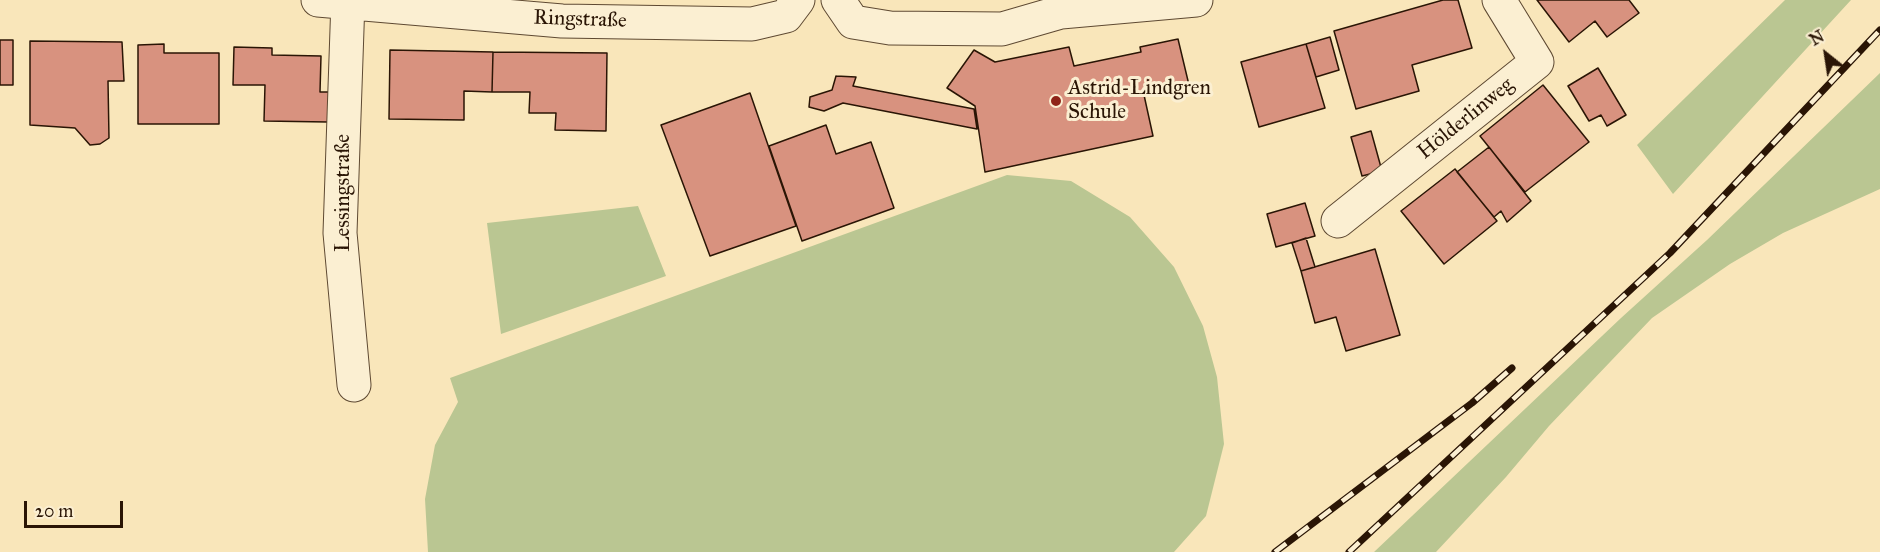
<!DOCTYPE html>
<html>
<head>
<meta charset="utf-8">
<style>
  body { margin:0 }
  #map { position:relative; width:1880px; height:552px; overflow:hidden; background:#f9e6ba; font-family:"IM FELL Great Primer",serif }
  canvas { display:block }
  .north { position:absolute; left:1796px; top:24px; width:60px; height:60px; -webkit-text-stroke:4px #fbefd2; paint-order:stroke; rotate:330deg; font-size:16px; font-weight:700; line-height:24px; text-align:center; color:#2a1505 }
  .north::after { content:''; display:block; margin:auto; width:21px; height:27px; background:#2a1505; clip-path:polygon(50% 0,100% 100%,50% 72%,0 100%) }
  .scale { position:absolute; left:24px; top:501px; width:99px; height:27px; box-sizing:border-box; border:3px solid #2a1505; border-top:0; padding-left:8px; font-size:18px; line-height:21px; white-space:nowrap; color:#2a1505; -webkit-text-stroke:4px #fbefd2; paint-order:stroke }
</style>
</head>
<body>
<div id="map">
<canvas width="1880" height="552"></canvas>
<div class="north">N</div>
<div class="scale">20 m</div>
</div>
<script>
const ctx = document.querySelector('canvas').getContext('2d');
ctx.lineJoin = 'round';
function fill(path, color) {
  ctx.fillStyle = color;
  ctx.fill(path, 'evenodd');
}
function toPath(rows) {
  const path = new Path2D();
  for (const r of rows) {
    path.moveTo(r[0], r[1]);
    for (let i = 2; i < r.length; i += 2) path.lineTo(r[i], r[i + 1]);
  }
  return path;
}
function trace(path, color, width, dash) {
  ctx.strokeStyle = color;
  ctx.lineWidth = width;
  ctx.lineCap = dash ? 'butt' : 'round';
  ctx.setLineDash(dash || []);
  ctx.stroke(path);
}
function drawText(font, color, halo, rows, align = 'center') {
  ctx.font = font + ' "IM FELL Great Primer",serif';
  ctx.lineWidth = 6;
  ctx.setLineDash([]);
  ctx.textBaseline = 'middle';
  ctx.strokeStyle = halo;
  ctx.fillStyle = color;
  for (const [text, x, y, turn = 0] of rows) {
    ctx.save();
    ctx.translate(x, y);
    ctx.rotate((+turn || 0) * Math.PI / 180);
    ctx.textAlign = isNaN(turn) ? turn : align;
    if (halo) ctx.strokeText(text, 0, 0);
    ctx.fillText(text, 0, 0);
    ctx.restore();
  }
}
const green = toPath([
  [1785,0,1851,0,1673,194,1637,145],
  [1880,73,1880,189,1783,233,1730,264,1652,318,1549,426,1506,477,1436,552,1374,552,1621,318,1707,240],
  [1007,175,1071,181,1130,217,1174,267,1203,326,1217,377,1224,444,1206,516,1174,552,428,552,425,499,435,445,458,402,450,378],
  [638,206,666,276,501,334,487,223]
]);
const building = toPath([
  [1443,0,1458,0,1472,48,1412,65,1419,91,1356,109,1334,31,1443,0],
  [1537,0,1629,0,1639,13,1607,37,1595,21,1569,42,1537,0],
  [1330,37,1339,70,1316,77,1306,44,1330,37],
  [1178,39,1189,85,1144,95,1153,136,985,172,975,106,947,88,974,50,995,62,1069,47,1074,66,1141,52,1140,47,1178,39],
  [0,40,13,40,13,85,0,85,0,40],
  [30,41,122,42,124,81,108,81,109,138,100,144,90,145,75,128,30,125,30,41],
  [164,44,164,53,219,53,219,124,138,124,138,45,164,44],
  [1306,44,1325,108,1259,127,1241,62,1306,44],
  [234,47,272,48,272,55,321,56,320,92,329,92,328,122,264,121,265,85,233,85,234,47],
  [390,50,493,52,492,92,464,91,464,120,389,119,390,50],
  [493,52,607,53,606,131,555,130,556,113,529,113,530,92,492,92,493,52],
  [1598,68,1626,115,1607,126,1601,115,1589,121,1568,86,1598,68],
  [836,76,856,77,853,86,974,109,977,129,843,103,824,111,809,107,810,97,832,90,836,76],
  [1543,85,1589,142,1525,192,1480,136,1543,85],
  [750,93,796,226,710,256,661,125,750,93],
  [826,125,836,154,871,142,894,208,802,241,769,146,826,125],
  [1371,131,1382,171,1362,176,1351,137,1371,131],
  [1489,147,1531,201,1507,222,1501,211,1494,217,1457,172,1489,147],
  [1455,169,1497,221,1444,264,1401,211,1455,169],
  [1305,203,1315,236,1276,247,1267,214,1305,203],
  [1306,238,1315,267,1301,271,1292,243,1306,238],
  [1375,249,1400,335,1346,351,1336,317,1315,323,1301,271,1375,249]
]);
const street = toPath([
  [318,0,562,21,752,24,786,16,798,0],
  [348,0,340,233,354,385],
  [838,0,853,22,890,28,1002,29,1061,12,1196,0],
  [1338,221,1537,62,1499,0]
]);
const rail = toPath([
  [1275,552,1472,403,1512,368],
  [1349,552,1670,253,1880,30]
]);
const markers = [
  [1056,101,6,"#8f2418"]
];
const streetNames = [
  ["Ringstraße",580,20,2],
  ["Hölderlinweg",1466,119,-39],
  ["Lessingstraße",344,193,-90]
];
const poiNames = [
  ["Astrid-Lindgren",1068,89],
  ["Schule",1068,113]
];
fill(green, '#bac692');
fill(building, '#d8927f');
trace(building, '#2a1505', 1.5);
trace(street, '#5e4932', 35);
trace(street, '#fbefd2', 33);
trace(rail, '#2a1505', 7);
trace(rail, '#fbefd2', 4.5, [14]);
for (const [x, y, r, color] of markers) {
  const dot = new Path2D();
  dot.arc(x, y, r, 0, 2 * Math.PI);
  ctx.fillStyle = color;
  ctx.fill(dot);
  trace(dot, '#fbefd2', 2);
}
drawText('21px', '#2a1505', '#fbefd2', streetNames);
drawText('21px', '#2a1505', '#fbefd2', poiNames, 'left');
</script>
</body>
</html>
